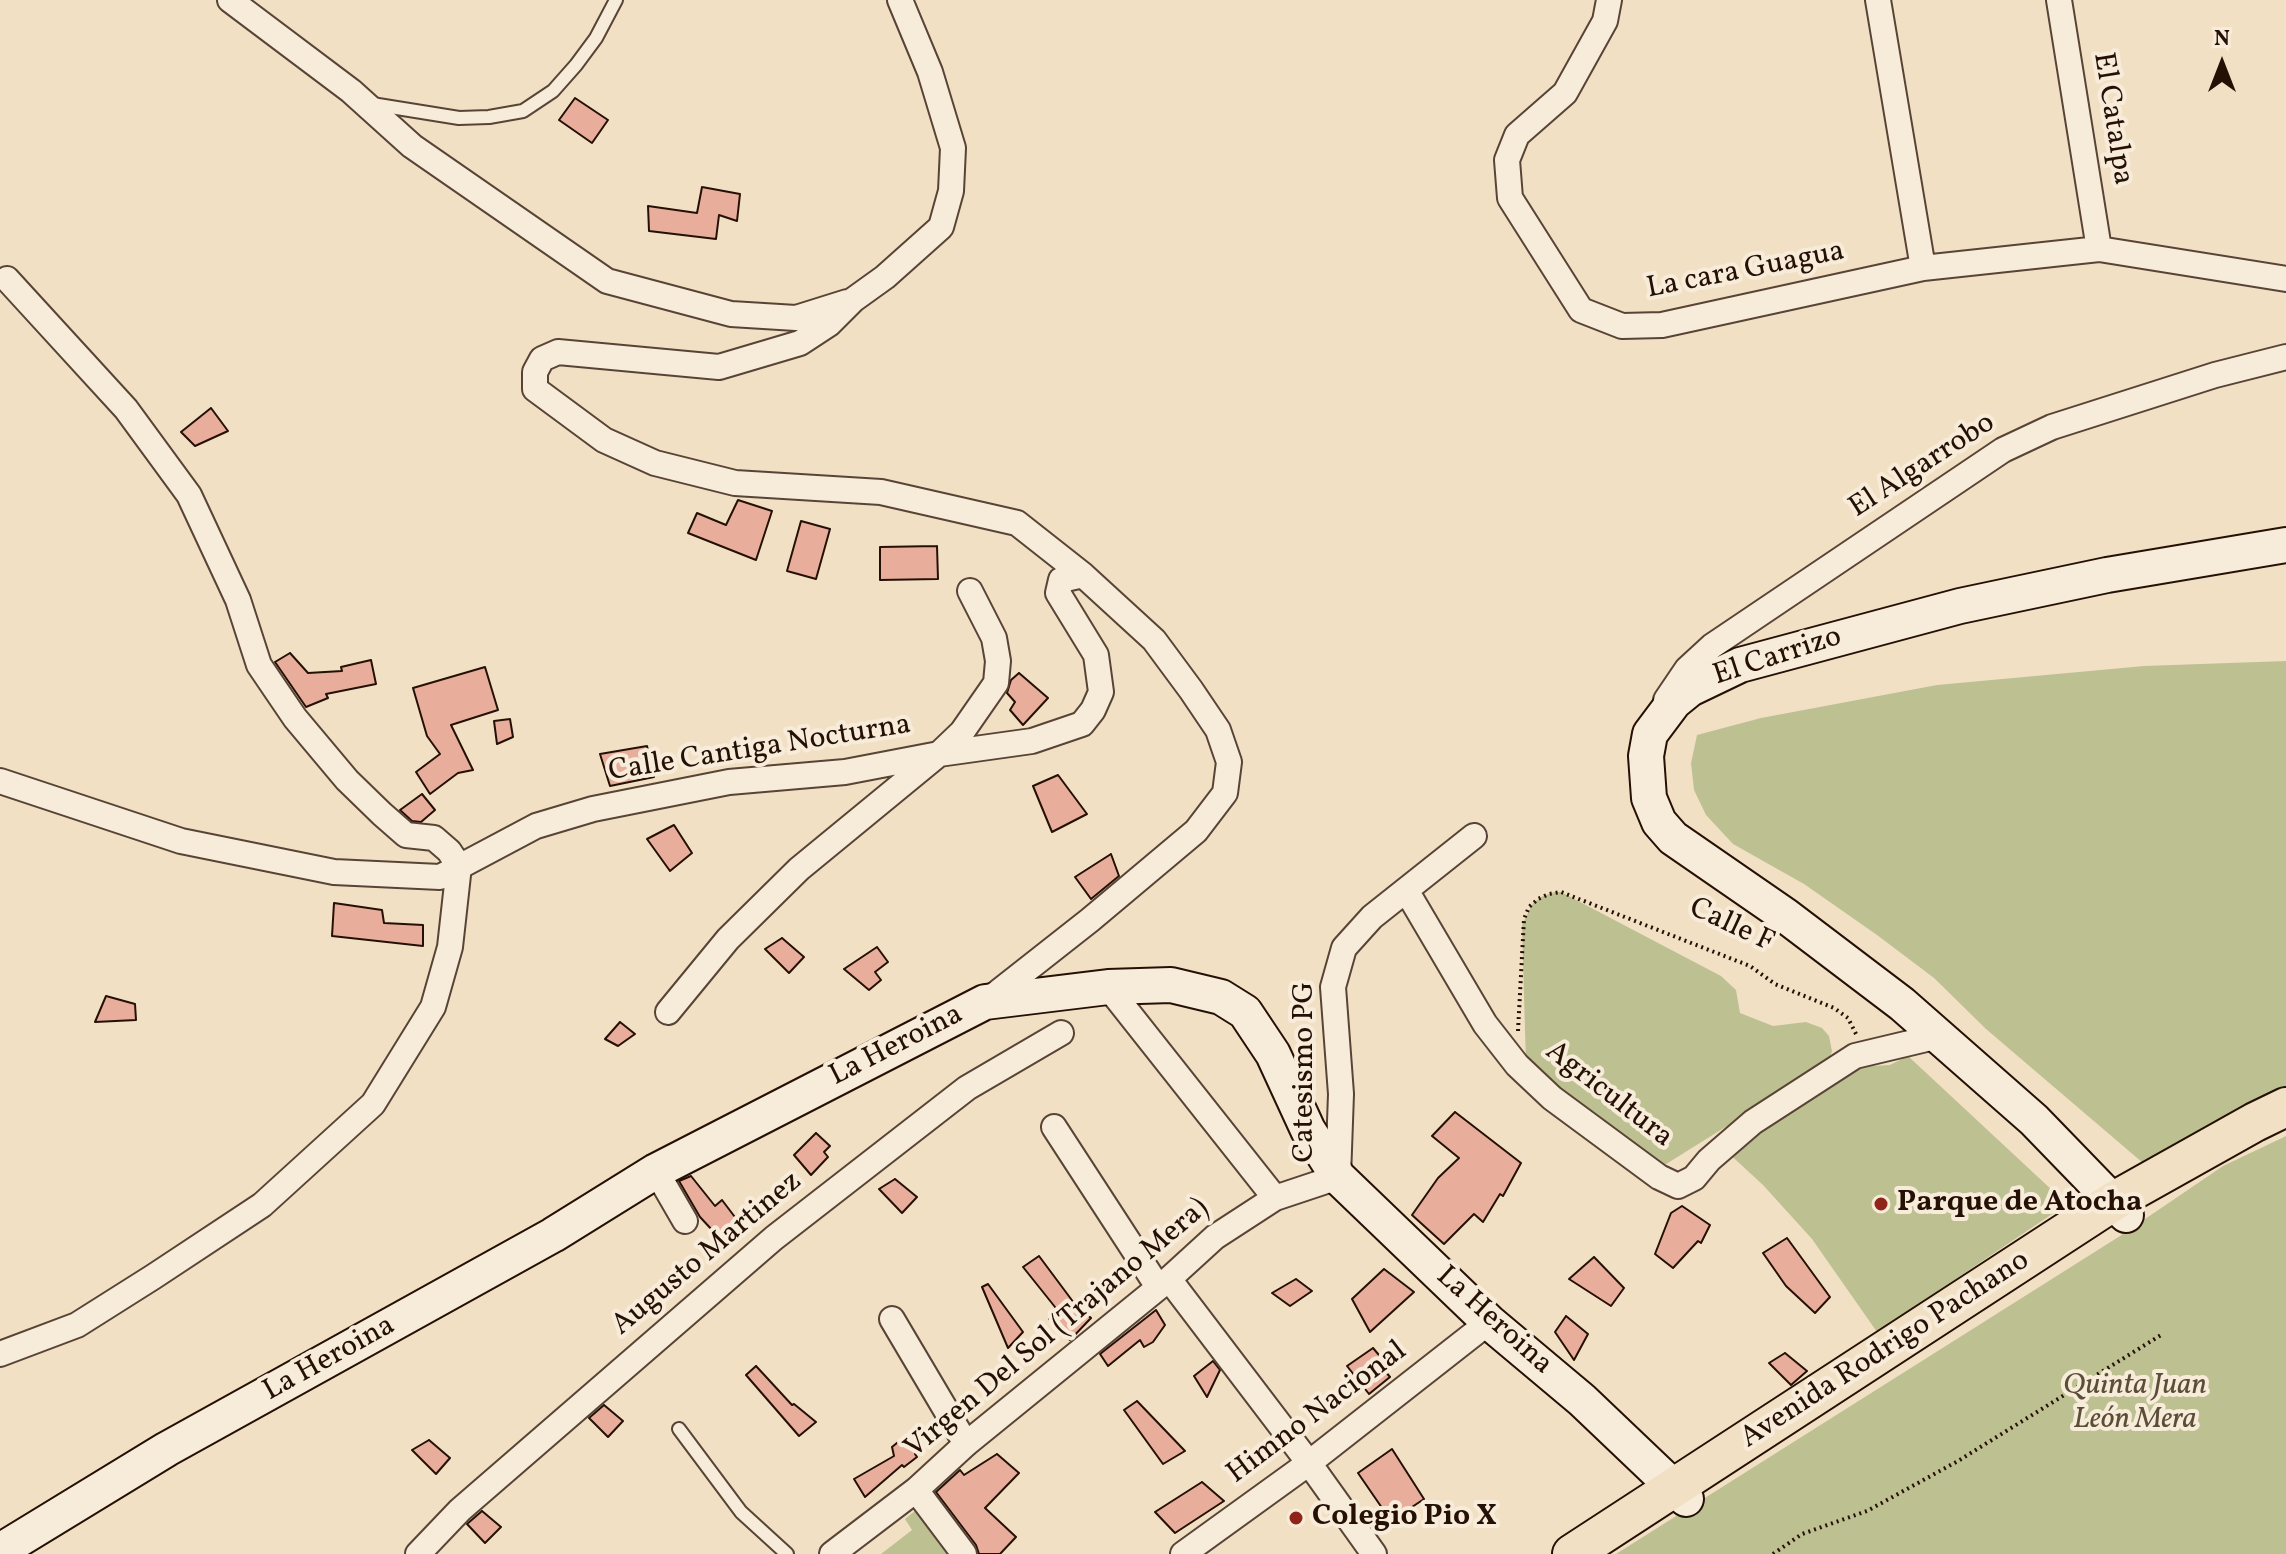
<!DOCTYPE html>
<html>
<head>
<meta charset="utf-8">
<style>
  body { margin:0 }
  #map { position:relative; width:2286px; height:1554px; overflow:hidden; background:#f2e0c4; font-family:Vollkorn,serif }
  canvas { display:block }
  .north { position:absolute; left:2182px; top:24px; width:80px; height:80px; -webkit-text-stroke:6px #f7ebd9; paint-order:stroke; rotate:0deg; font-size:22px; font-weight:700; line-height:32px; text-align:center; color:#251006 }
  .north::after { content:''; display:block; margin:auto; width:28px; height:36px; background:#251006; clip-path:polygon(50% 0,100% 100%,50% 72%,0 100%) }
</style>
</head>
<body>
<div id="map">
<canvas width="2286" height="1554"></canvas>
<div class="north">N</div>
</div>
<script>
const ctx = document.querySelector('canvas').getContext('2d');
ctx.lineJoin = 'round';
function fill(path, color) {
  ctx.fillStyle = color;
  ctx.fill(path, 'evenodd');
}
function toPath(rows) {
  const path = new Path2D();
  for (const r of rows) {
    path.moveTo(r[0], r[1]);
    for (let i = 2; i < r.length; i += 2) path.lineTo(r[i], r[i + 1]);
  }
  return path;
}
function trace(path, color, width, dash) {
  ctx.strokeStyle = color;
  ctx.lineWidth = width;
  ctx.lineCap = dash ? 'butt' : 'round';
  ctx.setLineDash(dash || []);
  ctx.stroke(path);
}
function drawText(font, color, halo, rows, align = 'center') {
  ctx.font = font + ' Vollkorn,serif';
  ctx.lineWidth = 8;
  ctx.setLineDash([]);
  ctx.textBaseline = 'middle';
  ctx.strokeStyle = halo;
  ctx.fillStyle = color;
  for (const [text, x, y, turn = 0] of rows) {
    ctx.save();
    ctx.translate(x, y);
    ctx.rotate((+turn || 0) * Math.PI / 180);
    ctx.textAlign = isNaN(turn) ? turn : align;
    if (halo) ctx.strokeText(text, 0, 0);
    ctx.fillText(text, 0, 0);
    ctx.restore();
  }
}
const green = toPath([
  [2286,661,2286,1088,2247,1104,2143,1163,1986,1029,1934,978,1877,935,1804,884,1733,844,1706,815,1694,790,1691,763,1697,735,1761,718,1937,685,2144,666],
  [1555,892,1561,892,1721,976,1736,990,1740,1013,1773,1026,1806,1022,1822,1028,1829,1036,1832,1051,1828,1063,1663,1166,1526,1064,1522,925,1533,903,1543,896],
  [1908,1056,2067,1204,1877,1332,1812,1239,1763,1185,1724,1149,1853,1067,1890,1065],
  [2286,1136,2286,1554,1616,1554,2120,1236,2223,1166],
  [916,1510,950,1554,881,1554,912,1530,905,1519]
]);
const building = toPath([
  [575,98,608,120,592,143,559,120,575,98],
  [702,187,740,194,737,221,719,215,716,239,649,231,648,206,697,213,702,187],
  [211,408,228,431,195,446,181,432,211,408],
  [738,500,772,511,756,560,688,533,697,513,726,525,738,500],
  [801,521,830,529,816,579,787,571,801,521],
  [937,546,938,579,880,580,880,547,937,546],
  [290,653,308,673,342,671,341,667,371,660,376,684,326,694,328,698,306,707,275,662,290,653],
  [485,667,498,710,451,725,473,770,458,773,430,794,416,772,440,754,427,736,413,688,485,667],
  [1019,673,1048,698,1023,725,1010,710,1015,702,1007,693,1011,680,1019,673],
  [510,719,513,737,497,744,494,721,510,719],
  [647,746,654,777,610,786,600,754,647,746],
  [1058,775,1087,814,1052,832,1033,786,1058,775],
  [422,794,435,810,421,822,412,821,400,810,422,794],
  [674,825,692,853,670,871,647,839,674,825],
  [1111,854,1119,876,1091,899,1075,877,1111,854],
  [334,903,382,910,384,923,423,925,423,946,332,936,334,903],
  [782,938,804,957,789,973,765,949,782,938],
  [877,947,888,962,875,972,881,980,869,990,844,969,877,947],
  [106,996,135,1004,136,1020,95,1022,106,996],
  [620,1022,635,1034,618,1046,605,1039,620,1022],
  [1455,1112,1521,1163,1503,1196,1500,1194,1483,1222,1474,1214,1444,1244,1412,1215,1438,1178,1459,1158,1432,1136,1455,1112],
  [816,1133,830,1146,824,1152,828,1157,811,1175,794,1155,816,1133],
  [691,1176,715,1206,722,1200,747,1233,726,1245,700,1217,679,1181,691,1176],
  [895,1179,917,1197,902,1213,879,1189,895,1179],
  [1682,1206,1710,1225,1701,1243,1698,1241,1673,1268,1655,1254,1671,1213,1682,1206],
  [1787,1238,1830,1297,1815,1313,1786,1286,1763,1253,1787,1238],
  [1039,1256,1074,1303,1091,1318,1070,1340,1049,1319,1059,1312,1023,1267,1039,1256],
  [1594,1257,1624,1288,1611,1306,1569,1279,1594,1257],
  [1384,1269,1414,1292,1370,1332,1352,1299,1384,1269],
  [1296,1279,1312,1291,1290,1306,1272,1293,1296,1279],
  [988,1284,1023,1332,1008,1348,982,1287,988,1284],
  [1156,1310,1165,1325,1153,1342,1144,1347,1140,1340,1108,1366,1100,1354,1156,1310],
  [1566,1316,1588,1334,1574,1360,1555,1332,1566,1316],
  [1373,1348,1384,1361,1380,1365,1390,1377,1369,1394,1347,1366,1373,1348],
  [1785,1353,1807,1371,1791,1385,1769,1363,1785,1353],
  [1213,1361,1220,1370,1207,1397,1194,1376,1213,1361],
  [756,1366,792,1405,794,1404,816,1422,799,1436,746,1375,756,1366],
  [1137,1401,1185,1451,1163,1464,1124,1410,1137,1401],
  [604,1405,623,1421,608,1437,589,1418,604,1405],
  [903,1438,910,1447,916,1443,920,1449,915,1454,917,1457,904,1467,902,1465,865,1497,854,1479,894,1456,892,1447,903,1438],
  [429,1440,450,1458,436,1474,412,1450,429,1440],
  [1392,1449,1424,1499,1391,1521,1358,1473,1392,1449],
  [997,1454,1019,1473,985,1508,1016,1537,1000,1554,979,1554,976,1545,936,1492,960,1470,964,1475,997,1454],
  [1202,1482,1224,1501,1175,1533,1155,1512,1202,1482],
  [482,1511,501,1527,485,1543,467,1524,482,1511]
]);
const path = toPath([
  [1518,1031,1524,919,1529,907,1538,899,1549,894,1561,892,1750,966,1775,984,1834,1008,1848,1018,1856,1034],
  [1773,1554,1802,1534,1867,1511,1958,1461,2161,1335]
]);
const lane = toPath([
  [372,104,459,118,489,117,523,111,553,91,576,65,596,38,616,0],
  [679,1429,741,1512,787,1554]
]);
const street = toPath([
  [230,0,351,91,412,146,607,281,731,314,796,318,847,302],
  [900,0,930,72,953,148,951,191,941,227,885,277,853,300,829,324,800,343,719,367,558,352,542,359,535,372,535,389,604,440,655,463,735,483,881,492,1017,523,1083,575,1154,640,1191,690,1218,730,1229,762,1225,793,1196,831,1090,920,987,1001],
  [1609,0,1605,21,1565,93,1517,135,1507,160,1510,198,1581,310,1622,326,1662,325,1923,268,2099,249,2286,279],
  [1878,0,1923,268],
  [2059,0,2099,249],
  [1666,700,1687,669,1712,646,2003,450,2052,427,2215,375,2286,357],
  [0,781,181,841,334,872,440,877,536,826,593,809,729,782,845,772,939,754,1032,741,1082,724,1093,710,1101,692,1096,655,1058,593,1061,580,1083,575],
  [1406,890,1485,1024,1517,1065,1552,1098,1659,1177,1678,1186,1694,1178,1709,1160,1753,1122,1855,1056,1939,1036],
  [1108,987,1275,1198],
  [668,1012,728,939,799,869,939,754,962,732,996,683,998,661,994,638,970,591],
  [1054,1127,1158,1287],
  [656,1171,685,1221],
  [1169,1279,1309,1463,1374,1554],
  [892,1319,966,1444],
  [0,1354,77,1325,153,1277,262,1205,373,1104,433,1007,450,947,459,866,449,851,434,838,406,835,382,814,347,780,295,718,259,665,238,600,189,495,126,409,7,279],
  [916,1490,964,1554],
  [418,1554,460,1510,774,1238,967,1088,1061,1033],
  [832,1554,916,1490,966,1444,1169,1279,1215,1237,1275,1198,1338,1177,1341,1094,1333,987,1344,948,1372,917,1474,836],
  [1183,1554,1309,1463,1489,1322]
]);
const secondary = toPath([
  [2126,1215,2034,1120,1902,1004,1786,916,1673,838,1659,822,1649,798,1646,756,1650,734,1674,702,1690,689,1740,665,1960,606,2107,575,2286,545],
  [0,1551,167,1449,553,1235,656,1171,985,1002,1108,987,1171,985,1221,997,1245,1012,1273,1054,1308,1130,1338,1177,1489,1322,1582,1400,1686,1499]
]);
const primary = toPath([
  [1572,1554,2114,1201,2255,1122,2286,1107]
]);
const markers = [
  [1881,1204,8,"#8f2418"],
  [1296,1518,8,"#8f2418"]
];
const streetNames = [
  ["El Catalpa",2111,119,81],
  ["La cara Guagua",1746,272,-11],
  ["El Algarrobo",1923,467,-33],
  ["El Carrizo",1778,658,-18],
  ["Calle Cantiga Nocturna",760,750,-9],
  ["Calle F",1731,927,25],
  ["La Heroina",897,1047,-27],
  ["Catesismo PG",1306,1072,-90],
  ["Agricultura",1608,1096,38],
  ["Augusto Martinez",708,1255,-40],
  ["La Heroina",1493,1322,42],
  ["Virgen Del Sol (Trajano Mera)",1058,1330,-40],
  ["Avenida Rodrigo Pachano",1886,1351,-33],
  ["La Heroina",330,1360,-29],
  ["Himno Nacional",1318,1414,-37]
];
const poiNames = [
  ["Parque de Atocha",1897,1204],
  ["Colegio Pio X",1312,1518]
];
const parkNames = [
  ["Quinta Juan",2135,1387],
  ["León Mera",2135,1421]
];
fill(green, '#bdc192');
fill(building, '#e8ad9b');
trace(building, '#251006', 2);
trace(lane, '#584436', 16);
trace(street, '#584436', 28);
trace(secondary, '#251006', 38);
trace(primary, '#251006', 42);
trace(path, '#251006', 4, [2, 4]);
trace(lane, '#f7ebd9', 12);
trace(street, '#f7ebd9', 24);
trace(secondary, '#f7ebd9', 34);
trace(primary, '#f2e0c4', 38);
for (const [x, y, r, color] of markers) {
  const dot = new Path2D();
  dot.arc(x, y, r, 0, 2 * Math.PI);
  ctx.fillStyle = color;
  ctx.fill(dot);
  trace(dot, '#f7ebd9', 3);
}
drawText('30px', '#251006', '#f7ebd9', streetNames);
drawText('bold 30px', '#251006', '#f7ebd9', poiNames, 'left');
drawText('italic 30px', '#5a4e37', '#f7ebd9', parkNames);
</script>
</body>
</html>
